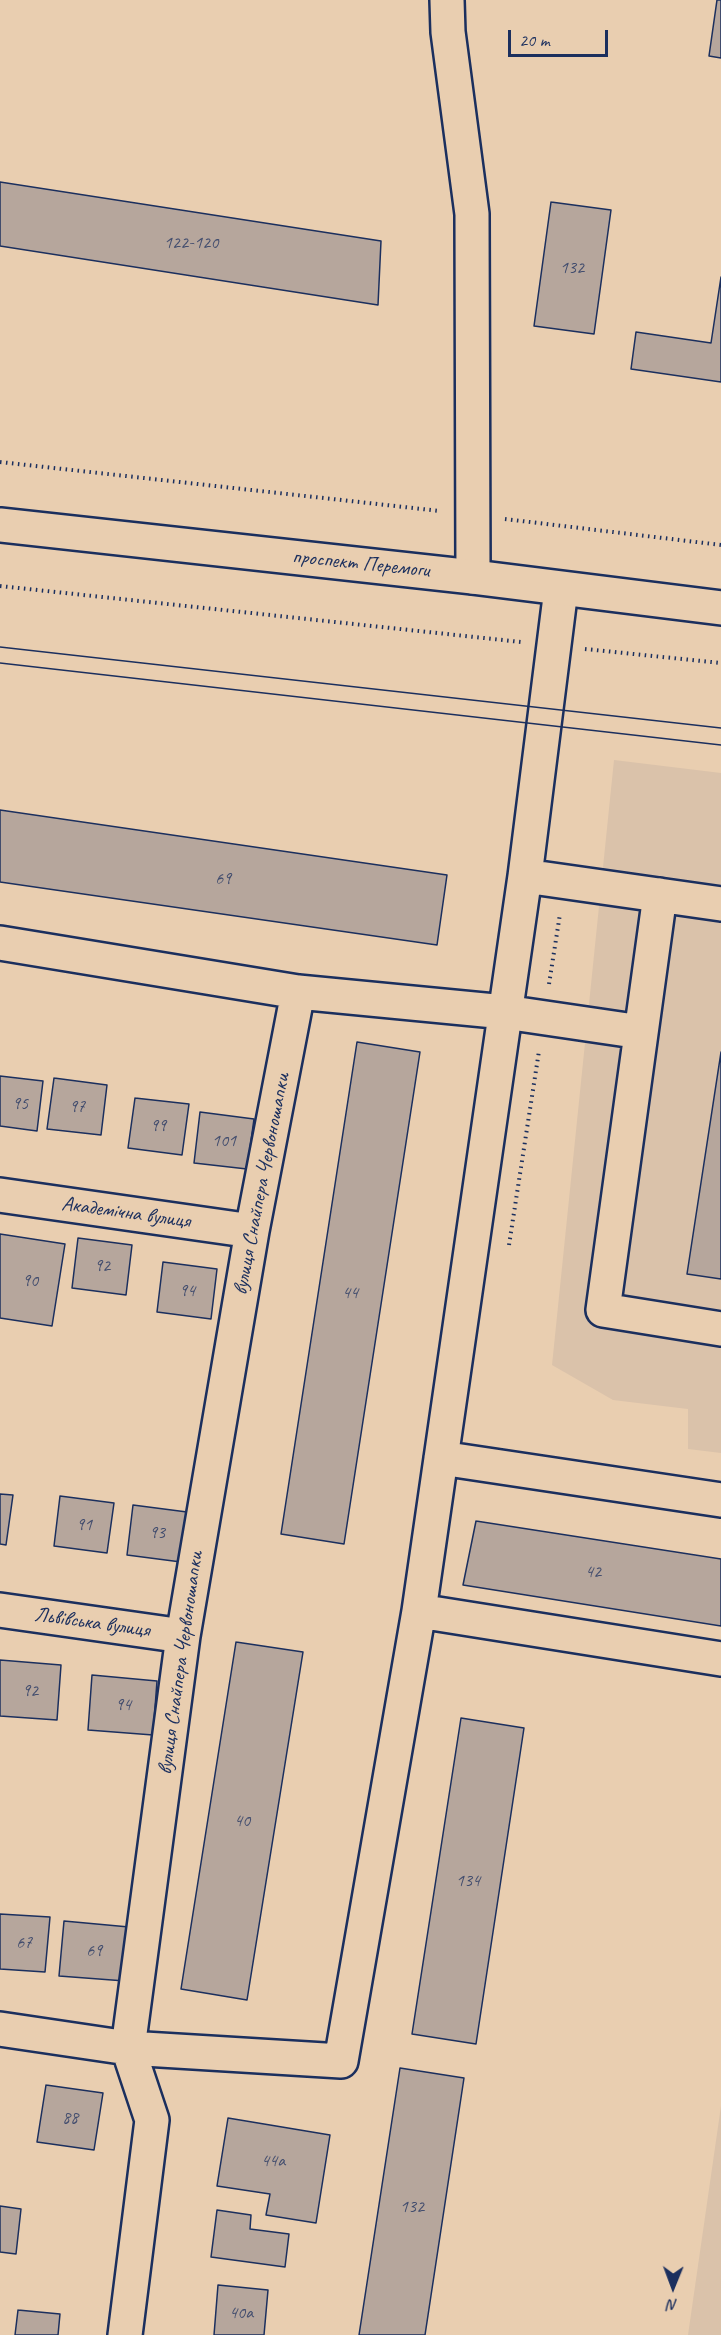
<!DOCTYPE html>
<html>
<head>
<meta charset="utf-8">
<style>
  body { margin:0 }
  #map { position:relative; width:721px; height:2335px; overflow:hidden; background:#e9ceb0; font-family:Caveat,sans-serif }
  canvas { display:block }
  .north { position:absolute; left:643px; top:2257px; width:60px; height:60px; -webkit-text-stroke:4px #e9ceb0; paint-order:stroke; rotate:181deg; font-size:16px; font-weight:700; line-height:24px; text-align:center; color:#1b2f5e }
  .north::after { content:''; display:block; margin:auto; width:21px; height:27px; background:#1b2f5e; clip-path:polygon(50% 0,100% 100%,50% 72%,0 100%) }
  .scale { position:absolute; left:508px; top:30px; width:100px; height:27px; box-sizing:border-box; border:3px solid #1b2f5e; border-top:0; padding-left:8px; font-size:18px; line-height:21px; white-space:nowrap; color:#1b2f5e; -webkit-text-stroke:4px #e9ceb0; paint-order:stroke }
</style>
</head>
<body>
<div id="map">
<canvas width="721" height="2335"></canvas>
<div class="north">N</div>
<div class="scale">20 m</div>
</div>
<script>
const ctx = document.querySelector('canvas').getContext('2d');
ctx.lineJoin = 'round';
function fill(path, color) {
  ctx.fillStyle = color;
  ctx.fill(path, 'evenodd');
}
function toPath(rows) {
  const path = new Path2D();
  for (const r of rows) {
    path.moveTo(r[0], r[1]);
    for (let i = 2; i < r.length; i += 2) path.lineTo(r[i], r[i + 1]);
  }
  return path;
}
function trace(path, color, width, dash) {
  ctx.strokeStyle = color;
  ctx.lineWidth = width;
  ctx.lineCap = dash ? 'butt' : 'round';
  ctx.setLineDash(dash || []);
  ctx.stroke(path);
}
function drawText(font, color, halo, rows, align = 'center') {
  ctx.font = font + ' Caveat,sans-serif';
  ctx.lineWidth = 4.5;
  ctx.setLineDash([]);
  ctx.textBaseline = 'middle';
  ctx.strokeStyle = halo;
  ctx.fillStyle = color;
  for (const [text, x, y, turn = 0] of rows) {
    ctx.save();
    ctx.translate(x, y);
    ctx.rotate((+turn || 0) * Math.PI / 180);
    ctx.textAlign = isNaN(turn) ? turn : align;
    if (halo) ctx.strokeText(text, 0, 0);
    ctx.fillText(text, 0, 0);
    ctx.restore();
  }
}
const built = toPath([
  [614,760,721,773,721,1453,688,1449,688,1409,613,1400,552,1365],
  [721,2106,721,2335,688,2335]
]);
const building = toPath([
  [717,0,721,0,721,58,709,56,717,0],
  [0,182,381,241,378,305,0,246,0,182],
  [551,202,611,210,594,334,534,326,551,202],
  [721,277,721,382,631,369,636,332,711,343,721,277],
  [0,810,447,875,437,945,0,882,0,810],
  [357,1042,420,1052,344,1544,281,1534,357,1042],
  [721,1052,721,1279,687,1274,721,1052],
  [0,1076,43,1081,37,1131,0,1126,0,1076],
  [54,1078,107,1085,101,1135,47,1129,54,1078],
  [135,1098,189,1104,182,1155,128,1148,135,1098],
  [200,1112,254,1119,247,1169,194,1163,200,1112],
  [0,1234,65,1244,52,1326,0,1318,0,1234],
  [78,1238,132,1245,126,1295,72,1288,78,1238],
  [163,1262,217,1269,211,1319,157,1312,163,1262],
  [0,1494,13,1495,6,1545,0,1544,0,1494],
  [60,1496,114,1503,107,1553,54,1546,60,1496],
  [133,1505,187,1512,181,1562,127,1555,133,1505],
  [476,1521,721,1559,721,1626,463,1585,476,1521],
  [236,1642,303,1652,247,2000,181,1989,236,1642],
  [0,1660,61,1665,57,1720,0,1716,0,1660],
  [92,1675,157,1681,153,1735,88,1730,92,1675],
  [461,1718,524,1728,476,2044,412,2034,461,1718],
  [0,1914,50,1917,45,1972,0,1969,0,1914],
  [64,1921,129,1927,125,1981,59,1976,64,1921],
  [400,2068,464,2078,425,2335,359,2335,400,2068],
  [46,2085,103,2093,94,2150,37,2142,46,2085],
  [228,2118,330,2135,316,2223,266,2215,270,2194,217,2186,228,2118],
  [0,2206,21,2209,16,2254,0,2252,0,2206],
  [217,2210,251,2215,250,2229,289,2234,285,2267,211,2257,217,2210],
  [218,2285,268,2290,264,2335,214,2335,218,2285],
  [18,2310,60,2314,58,2335,15,2335,18,2310]
]);
const path = toPath([
  [0,462,440,511],
  [505,519,721,545],
  [0,586,521,642],
  [585,649,721,663],
  [549,984,560,914],
  [509,1245,539,1051]
]);
const minor = toPath([
  [447,0,448,32,472,214,473,577],
  [561,589,525,876,419,1611,721,1659],
  [525,876,721,904],
  [660,895,603,1310,721,1329],
  [0,943,298,992,505,1012,641,1032],
  [0,1195,252,1231],
  [441,1458,721,1500],
  [0,1610,183,1636],
  [0,2029,128,2048,341,2061,419,1611],
  [125,2335,152,2120,128,2048,183,1636,252,1231,298,992]
]);
const major = toPath([
  [0,525,473,577,721,608]
]);
const tram = toPath([
  [0,647,721,728],
  [0,663,721,745]
]);
const numberNames = [
  ["122-120",191,243],
  ["132",572,268],
  ["69",223,879],
  ["95",20,1104],
  ["97",77,1107],
  ["99",158,1126],
  ["101",224,1141],
  ["92",102,1266],
  ["90",30,1281],
  ["94",187,1291],
  ["44",350,1293],
  ["91",84,1525],
  ["93",157,1533],
  ["42",593,1572],
  ["92",30,1691],
  ["94",123,1705],
  ["40",242,1821],
  ["134",468,1881],
  ["67",24,1943],
  ["69",94,1951],
  ["88",70,2118],
  ["44а",273,2161],
  ["132",412,2207],
  ["40а",241,2313]
];
const streetNames = [
  ["проспект Перемоги",361,564,6],
  ["вулиця Снайпера Червоношапки",262,1184,-79],
  ["Академічна вулиця",126,1213,8],
  ["Львівська вулиця",92,1623,8],
  ["вулиця Снайпера Червоношапки",181,1663,-82]
];
fill(built, '#dac2aa');
fill(building, '#b6a69c');
trace(building, '#1b2f5e', 1.5);
trace(minor, '#1b2f5e', 38);
trace(major, '#1b2f5e', 38);
trace(path, '#1b2f5e', 4, [1.5, 4.5]);
trace(minor, '#e9ceb0', 33);
trace(major, '#e9ceb0', 33);
trace(tram, '#1b2f5e', 1.5);
drawText('18px', '#424d6e', null, numberNames);
drawText('21px', '#1b2f5e', '#e9ceb0', streetNames);
</script>
</body>
</html>
